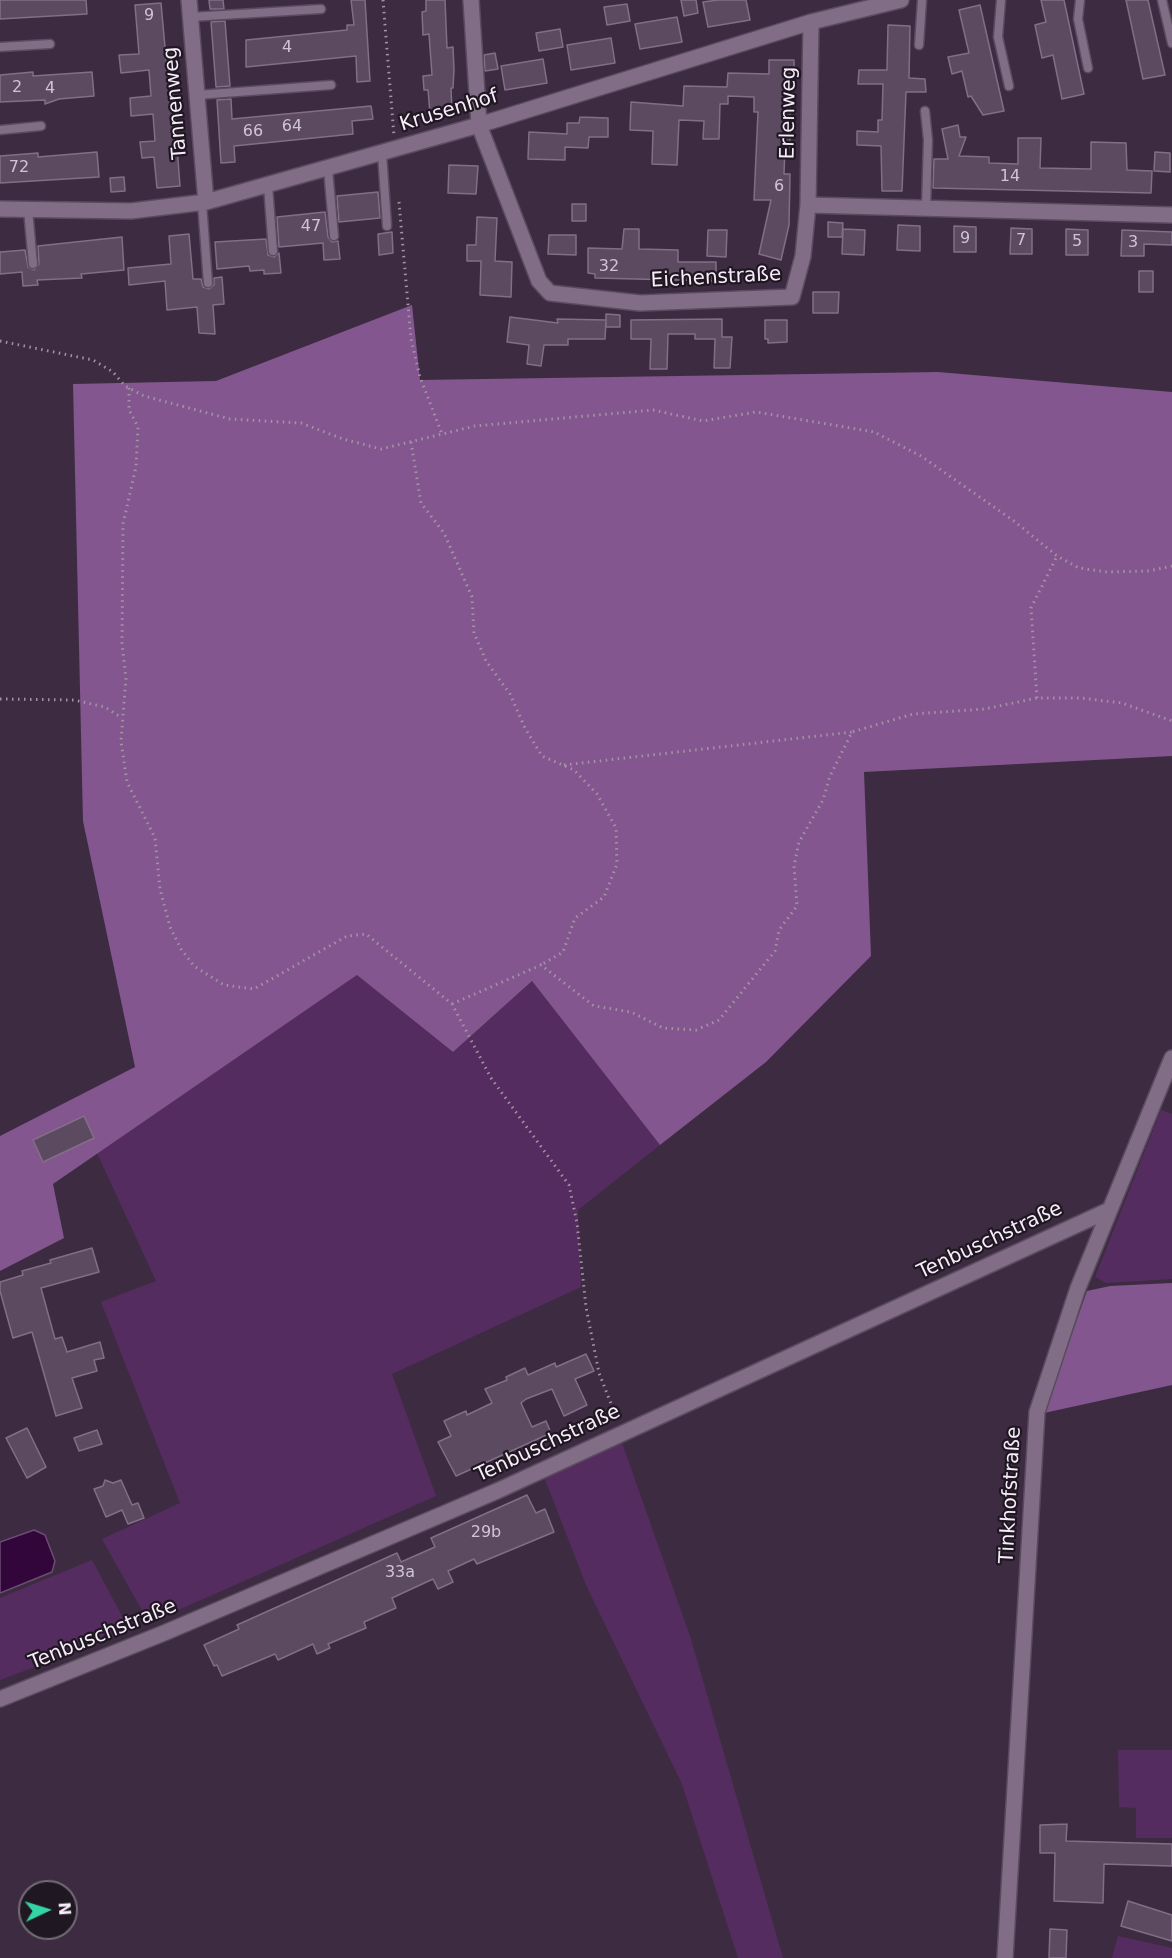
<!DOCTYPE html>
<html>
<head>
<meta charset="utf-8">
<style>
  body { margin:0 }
  #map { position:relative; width:1172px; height:1958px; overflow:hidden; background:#3d2c41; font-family:"DejaVu Sans",sans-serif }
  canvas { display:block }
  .north { position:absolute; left:18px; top:1880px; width:60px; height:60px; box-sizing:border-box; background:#1f1721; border:2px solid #756c78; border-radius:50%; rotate:86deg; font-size:16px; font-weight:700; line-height:24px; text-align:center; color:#f7ecfa }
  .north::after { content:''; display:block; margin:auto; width:21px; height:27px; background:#33d4a8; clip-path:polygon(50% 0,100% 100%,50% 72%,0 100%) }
</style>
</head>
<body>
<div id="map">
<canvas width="1172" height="1958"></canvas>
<div class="north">N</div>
</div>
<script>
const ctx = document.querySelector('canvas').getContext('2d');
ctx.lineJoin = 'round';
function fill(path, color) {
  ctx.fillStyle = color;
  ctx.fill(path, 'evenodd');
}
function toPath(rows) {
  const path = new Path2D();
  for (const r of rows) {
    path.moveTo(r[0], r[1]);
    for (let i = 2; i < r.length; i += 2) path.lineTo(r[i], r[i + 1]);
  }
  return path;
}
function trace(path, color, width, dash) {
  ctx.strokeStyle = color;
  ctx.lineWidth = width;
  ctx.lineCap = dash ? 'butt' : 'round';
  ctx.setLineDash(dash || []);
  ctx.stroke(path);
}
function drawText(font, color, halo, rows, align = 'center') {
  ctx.font = font + ' "DejaVu Sans",sans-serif';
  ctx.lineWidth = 4.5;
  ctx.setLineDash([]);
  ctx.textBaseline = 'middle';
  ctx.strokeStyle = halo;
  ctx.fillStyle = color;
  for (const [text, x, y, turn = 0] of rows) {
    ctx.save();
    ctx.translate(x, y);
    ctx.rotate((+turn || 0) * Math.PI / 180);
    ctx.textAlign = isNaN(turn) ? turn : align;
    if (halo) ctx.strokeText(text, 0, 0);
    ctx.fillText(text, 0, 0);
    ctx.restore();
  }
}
const green = toPath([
  [357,975,453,1052,532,981,660,1145,578,1210,581,1287,392,1374,436,1496,149,1623,102,1539,180,1503,101,1302,156,1281,97,1153],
  [1161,1110,1172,1114,1172,1279,1106,1283,1095,1277],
  [620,1437,691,1639,783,1958,738,1958,682,1784,586,1585,543,1474],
  [92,1560,130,1631,0,1680,0,1598],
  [1118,1750,1172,1750,1172,1838,1136,1838,1136,1808,1119,1807],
  [1118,1936,1172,1948,1172,1958,1112,1958]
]);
const forest = toPath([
  [412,305,420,380,938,372,1172,392,1172,756,864,772,871,956,766,1062,660,1145,532,981,453,1052,357,975,53,1184,64,1238,0,1271,0,1136,135,1067,83,821,73,384,216,381],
  [1172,1283,1172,1385,1044,1413,1087,1291,1110,1286]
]);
const water = toPath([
  [34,1530,45,1535,55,1561,52,1572,0,1593,0,1542,34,1530]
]);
const building = toPath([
  [0,0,86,0,87,14,0,19,0,0],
  [209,0,223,0,224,9,210,9,209,0],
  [351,0,365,0,370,81,357,82,356,56,246,67,246,40,347,30,347,25,354,25,351,0],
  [426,0,445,0,447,48,453,47,454,70,453,88,451,88,452,112,430,113,428,90,424,90,423,76,432,75,429,34,423,35,422,12,426,11,426,0],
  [681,0,696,0,698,13,684,16,681,0],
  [718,0,746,0,750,20,708,27,703,2,718,0],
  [1041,0,1064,0,1084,94,1062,99,1053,55,1042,58,1035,25,1046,22,1041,0],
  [1126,0,1148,0,1165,75,1143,79,1126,0],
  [161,3,167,69,171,68,180,186,157,188,154,157,142,158,140,142,155,141,153,114,131,116,130,98,151,96,149,70,121,73,119,55,139,54,135,5,161,3],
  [627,4,630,21,607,25,604,7,627,4],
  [980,5,1004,111,983,115,971,96,968,97,962,71,952,74,948,57,969,53,959,10,980,5],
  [677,17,682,42,640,49,635,24,677,17],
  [225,21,230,86,216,87,211,22,225,21],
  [888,25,910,26,909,78,925,79,926,92,906,92,902,191,882,191,881,146,857,145,857,131,878,132,878,120,882,120,883,84,858,84,859,70,887,70,888,25],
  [560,29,563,47,539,51,536,33,560,29],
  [611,38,615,63,571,70,567,45,611,38],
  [495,53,498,69,485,71,484,55,495,53],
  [543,59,547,83,505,90,501,66,543,59],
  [769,60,794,60,794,88,790,88,790,147,785,147,784,174,790,174,789,225,781,260,759,254,771,200,754,200,758,112,754,112,754,97,728,96,728,104,720,104,719,139,703,139,704,121,679,120,677,165,652,164,653,131,630,130,631,102,683,106,684,86,727,87,728,73,769,74,769,60],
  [33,72,33,76,92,72,94,96,59,99,45,104,45,100,0,102,0,75,33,72],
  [231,99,232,119,371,106,373,119,352,121,353,134,234,146,235,162,221,163,217,100,231,99],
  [580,117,608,118,608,137,589,137,588,148,565,147,565,160,528,159,529,132,567,134,567,123,579,123,580,117],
  [958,125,960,137,966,137,959,156,989,157,989,163,1018,164,1018,138,1041,138,1040,168,1091,169,1091,142,1126,143,1127,170,1152,171,1151,193,933,188,934,159,948,159,942,129,958,125],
  [97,152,99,177,0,183,0,156,38,153,38,157,97,152],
  [1155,152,1170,153,1170,172,1154,171,1155,152],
  [449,165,478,166,476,194,448,193,449,165],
  [124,177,125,191,111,192,110,178,124,177],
  [378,192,380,218,339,222,337,196,378,192],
  [572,204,586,204,586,221,572,221,572,204],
  [325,212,328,237,332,242,338,241,340,259,324,260,323,243,279,247,277,217,325,212],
  [477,217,497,218,495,261,512,262,511,297,480,295,481,261,467,261,467,245,476,245,477,217],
  [828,222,843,223,842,237,828,237,828,222],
  [898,225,920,226,920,251,897,250,898,225],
  [954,226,976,227,976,252,954,252,954,226],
  [1011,228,1032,229,1032,254,1010,254,1011,228],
  [624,229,639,229,639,249,678,250,678,262,716,262,716,281,595,278,595,274,588,273,588,248,622,249,624,229],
  [843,229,865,230,864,255,842,254,843,229],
  [1066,229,1088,230,1088,255,1066,255,1066,229],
  [708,230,727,230,726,257,707,256,708,230],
  [1122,230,1172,232,1172,245,1144,244,1144,256,1121,256,1122,230],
  [392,232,393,253,379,255,378,234,392,232],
  [189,234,193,279,201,279,203,287,209,289,214,285,214,278,222,277,224,304,213,305,215,334,199,333,197,307,167,310,165,281,129,285,128,268,171,264,169,236,189,234],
  [549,235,576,235,576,255,548,254,549,235],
  [122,237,124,270,81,274,82,278,37,280,38,285,23,286,22,272,0,274,0,252,25,250,28,267,34,270,39,264,38,246,122,237],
  [266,239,268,255,274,257,279,253,281,273,264,274,264,270,250,271,249,266,217,269,215,242,266,239],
  [1139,271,1153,271,1153,292,1139,292,1139,271],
  [813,292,839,292,838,313,813,313,813,292],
  [606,314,620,315,620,327,606,327,606,314],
  [510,317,558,323,557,319,606,320,605,339,568,339,568,345,544,345,541,366,527,364,529,345,507,342,510,317],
  [722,319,722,337,732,337,730,368,714,368,715,339,695,339,695,334,668,334,667,369,650,369,651,339,631,339,631,320,722,319],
  [765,320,787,320,787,342,768,343,768,339,765,339,765,320],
  [84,1116,94,1138,43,1162,33,1140,84,1116],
  [92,1248,99,1272,41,1288,55,1339,62,1337,67,1352,100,1342,104,1358,94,1360,97,1371,72,1378,82,1408,56,1416,32,1332,13,1338,0,1291,0,1282,23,1275,22,1271,51,1263,50,1260,92,1248],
  [586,1354,594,1371,575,1379,587,1405,564,1416,552,1389,526,1399,521,1403,532,1427,546,1421,551,1433,456,1476,438,1442,451,1436,444,1421,466,1411,467,1415,492,1403,485,1389,507,1380,506,1377,525,1368,528,1375,555,1363,556,1367,586,1354],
  [27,1428,46,1467,27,1478,6,1438,27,1428],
  [97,1430,102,1444,79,1451,74,1438,97,1430],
  [105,1480,113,1483,121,1480,132,1505,138,1503,144,1518,128,1524,122,1510,106,1517,94,1489,103,1486,105,1480],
  [527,1495,536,1513,545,1509,554,1532,477,1564,474,1559,448,1571,453,1582,438,1589,433,1579,392,1598,396,1608,364,1622,366,1628,328,1644,330,1648,317,1654,313,1644,278,1660,275,1654,222,1676,217,1665,214,1666,204,1645,239,1629,237,1625,397,1553,401,1562,435,1547,431,1538,527,1495],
  [1067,1824,1066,1841,1172,1844,1172,1866,1104,1864,1103,1903,1054,1901,1055,1853,1040,1853,1040,1825,1067,1824],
  [1128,1901,1172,1915,1172,1941,1121,1926,1128,1901],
  [1050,1929,1067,1930,1066,1958,1049,1958,1050,1929]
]);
const path = toPath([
  [383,0,394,136],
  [399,202,411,339,420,377,442,434],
  [0,341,93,360,113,372,125,386,144,396,230,419,301,423,343,439,381,449,475,426,653,410,703,421,756,412,874,432,921,456,1014,521,1057,556,1079,568,1107,572,1149,571,1172,566],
  [129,388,129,410,138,427,136,467,123,524,122,644,126,678,121,741,127,782,155,838,160,889,170,927,181,949,194,966,224,985,254,989,347,936,366,934,452,1004,491,1078,569,1185,577,1223,586,1307,599,1373,617,1419],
  [411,442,421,503,444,533,472,597,474,633,486,661,510,694,525,728,542,756,574,770,597,794,616,828,617,864,604,897,575,918,563,952,541,965],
  [1037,698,1031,608,1057,556],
  [0,699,74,700,105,707,122,718],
  [564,765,852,732],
  [452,1004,541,965,594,1006,631,1012,663,1028,696,1030,719,1020,775,951,779,930,797,906,794,866,799,842,823,800,830,776,852,732,913,714,985,709,1037,698,1080,698,1122,703,1172,721]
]);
const service = toPath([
  [1001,0,998,37,1009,86],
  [1080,0,1078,19,1088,68],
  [1162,0,1172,43],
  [190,17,321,9],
  [919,45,922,0],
  [0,47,50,44],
  [197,95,331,85],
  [925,111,928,140,926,208],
  [0,130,41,126],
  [382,153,387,226],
  [328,169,334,236],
  [268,186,273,251],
  [202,203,208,283],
  [28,210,33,264]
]);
const minor = toPath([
  [189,0,206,202],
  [471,0,479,125,539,281,550,293,640,303,792,297,803,256,808,205,1172,215],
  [808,205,811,22],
  [0,209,131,211,206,202,479,125,811,22,901,0],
  [0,1699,164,1633,497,1491,1107,1211],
  [1005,1958,1037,1412,1078,1288,1172,1058]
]);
const numberNames = [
  ["9",149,16],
  ["4",287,48],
  ["2",17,88],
  ["4",50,89],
  ["64",292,127],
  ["66",253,132],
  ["72",19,168],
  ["14",1010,177],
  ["6",779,187],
  ["47",311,227],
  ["9",965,239],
  ["7",1021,241],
  ["5",1077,242],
  ["3",1133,243],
  ["32",609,267],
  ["29b",486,1533],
  ["33a",400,1573]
];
const streetNames = [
  ["Tannenweg",176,103,-95],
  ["Krusenhof",449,111,-17],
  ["Erlenweg",789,113,-89],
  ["Eichenstraße",716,278,-3],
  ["Tenbuschstraße",990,1241,-25],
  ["Tenbuschstraße",548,1444,-25],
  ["Tinkhofstraße",1011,1495,-87],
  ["Tenbuschstraße",103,1635,-22]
];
fill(green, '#552c5f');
fill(forest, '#84568f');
fill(water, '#32063b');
trace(water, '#6d4b74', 1.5);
fill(building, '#5c4a61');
trace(building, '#826f87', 1.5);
trace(service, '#5b4b5f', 11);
trace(minor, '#5b4b5f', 18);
trace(path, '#a294a5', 3, [1.5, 4.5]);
trace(service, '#816d86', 8);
trace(minor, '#816d86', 15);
drawText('16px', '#d0c4d4', null, numberNames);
drawText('20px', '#f7ecfa', '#1f1721', streetNames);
</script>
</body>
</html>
